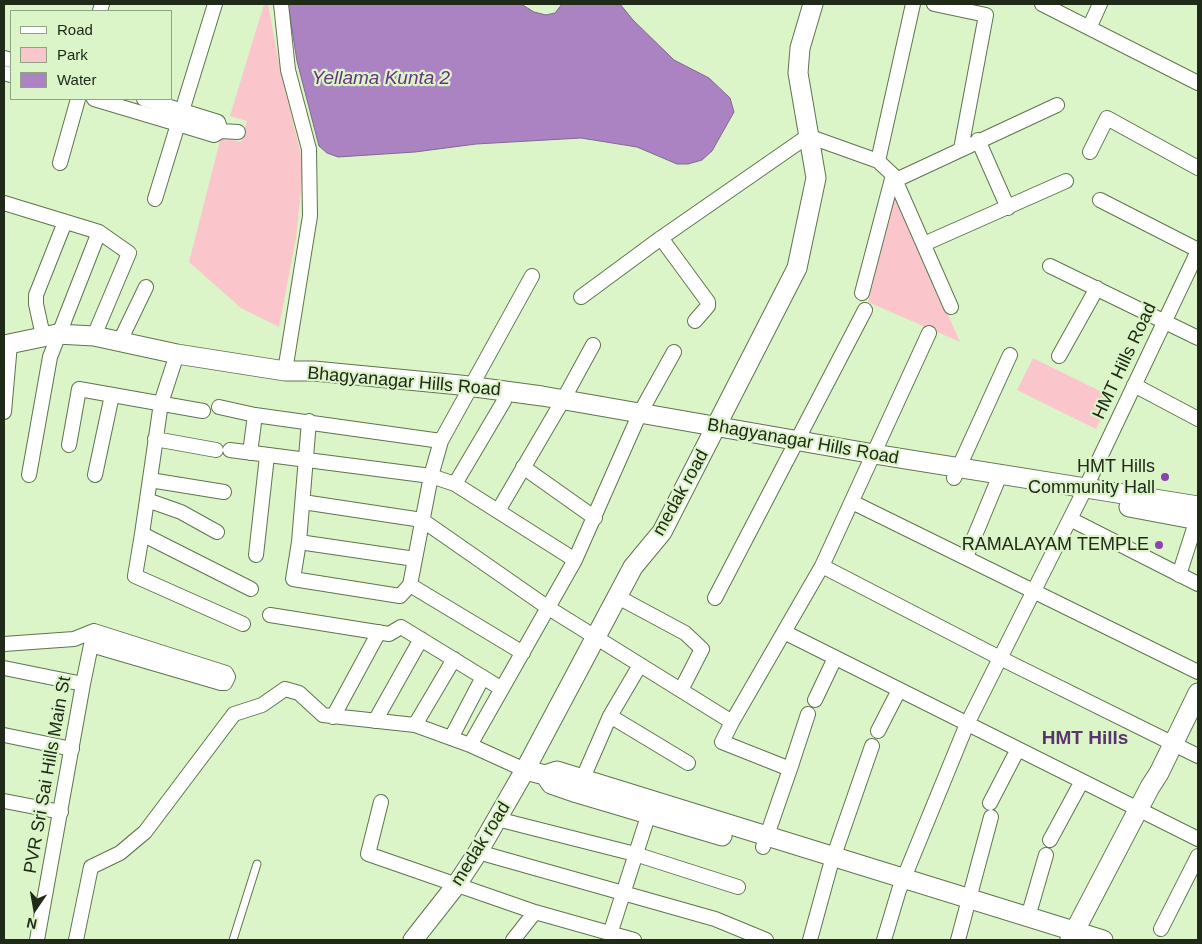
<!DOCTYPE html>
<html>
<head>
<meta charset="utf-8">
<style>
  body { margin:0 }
  #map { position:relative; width:1202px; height:944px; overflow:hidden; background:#dbf4c8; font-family:Helvetica,sans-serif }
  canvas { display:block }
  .frame { position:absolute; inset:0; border:5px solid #202a19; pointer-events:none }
  .legend { position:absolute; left:10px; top:10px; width:162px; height:90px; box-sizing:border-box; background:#dbf4c8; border:1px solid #90a382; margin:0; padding:6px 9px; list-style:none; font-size:15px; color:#202a19 }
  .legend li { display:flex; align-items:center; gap:10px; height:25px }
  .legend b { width:25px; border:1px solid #90a382 }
  .north { position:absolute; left:10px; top:884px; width:50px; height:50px; -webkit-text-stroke:4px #dbf4c8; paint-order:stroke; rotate:192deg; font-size:14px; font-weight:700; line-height:20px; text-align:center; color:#202a19 }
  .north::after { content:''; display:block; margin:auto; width:18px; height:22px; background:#202a19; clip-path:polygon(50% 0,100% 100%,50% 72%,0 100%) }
</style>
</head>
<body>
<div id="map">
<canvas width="1202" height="944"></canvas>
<div class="frame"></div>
<ul class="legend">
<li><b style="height:6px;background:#fff"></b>Road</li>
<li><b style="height:14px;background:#fbc6cb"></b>Park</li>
<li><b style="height:14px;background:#ab83c3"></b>Water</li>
</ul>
<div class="north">N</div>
</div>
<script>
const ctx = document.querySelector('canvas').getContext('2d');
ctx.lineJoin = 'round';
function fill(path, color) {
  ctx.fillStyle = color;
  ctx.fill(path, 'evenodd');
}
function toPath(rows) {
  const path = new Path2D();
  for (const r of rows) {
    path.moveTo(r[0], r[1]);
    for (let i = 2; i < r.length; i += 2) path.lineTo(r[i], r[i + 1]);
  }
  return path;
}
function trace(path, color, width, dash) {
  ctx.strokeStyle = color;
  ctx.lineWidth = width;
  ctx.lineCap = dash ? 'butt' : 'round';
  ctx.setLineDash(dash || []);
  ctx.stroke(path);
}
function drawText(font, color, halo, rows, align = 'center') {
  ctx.font = font + ' Helvetica,sans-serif';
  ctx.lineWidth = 4.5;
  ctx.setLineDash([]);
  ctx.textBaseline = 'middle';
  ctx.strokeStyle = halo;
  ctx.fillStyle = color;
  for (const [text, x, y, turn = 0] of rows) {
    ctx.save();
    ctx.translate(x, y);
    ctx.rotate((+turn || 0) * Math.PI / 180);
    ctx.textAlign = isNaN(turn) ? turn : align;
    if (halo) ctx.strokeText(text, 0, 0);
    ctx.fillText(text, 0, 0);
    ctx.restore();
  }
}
const green = toPath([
  [264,4,268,4,280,69,300,151,303,171,296,238,279,327,241,308,189,262,221,137,241,142,247,121,230,116],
  [895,195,960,342,868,302],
  [1033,358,1112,397,1096,429,1017,390]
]);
const water = toPath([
  [288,4,521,4,534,12,546,15,555,13,562,4,620,4,633,20,674,60,709,78,730,98,734,112,712,151,702,160,688,164,677,164,637,147,581,138,476,144,415,152,338,157,327,153,319,146,297,61,288,4]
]);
const lane = toPath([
  [233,940,257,864]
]);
const street = toPath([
  [215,4,178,124,214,135,221,131,238,132],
  [281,4,288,70,309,149,310,216,285,371],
  [934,4,986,15,961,149],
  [1042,4,1198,83],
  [100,11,102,4],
  [1090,26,1100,4],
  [4,58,11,60],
  [4,73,11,75],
  [94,99,178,124,155,199],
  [144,99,218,122,221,131],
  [978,140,1008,208],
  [1090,152,1107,118,1198,168],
  [878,161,913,4],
  [60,163,78,99],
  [896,180,1057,105],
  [1100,200,1198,250],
  [4,203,99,232,129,253,94,336],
  [661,238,708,302,708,306,695,321],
  [924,244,1066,181],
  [1050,266,1198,338],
  [862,293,893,175],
  [581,297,661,238,808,136,878,161,893,175,951,307],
  [43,336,36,304,36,295,65,222],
  [120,341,146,287],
  [177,354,161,403,142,534,251,589],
  [1059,356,1097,288],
  [1134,385,1198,419],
  [504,401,455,484,575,560],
  [219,407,255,415,441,441],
  [4,412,10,344],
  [309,421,299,542,293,579,400,596,410,585,431,476,441,441,532,276],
  [155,439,216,450],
  [69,445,79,389,203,411],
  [230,450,431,476,455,484],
  [250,453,255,415],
  [523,467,595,518],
  [29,475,50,357,99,232],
  [95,475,112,395],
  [954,478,1010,355],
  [150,480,224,492],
  [147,500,181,512,217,532],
  [303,502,422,520,547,607,732,722,822,566,929,333],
  [852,502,1198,672],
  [498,511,563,400,593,345],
  [1070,519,1198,584],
  [142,534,135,576,243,624],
  [299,542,415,559],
  [256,555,267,456],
  [966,557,1000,475],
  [822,566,1000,658,1198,756],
  [1179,575,1197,519],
  [410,585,523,653],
  [618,597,685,633,702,649,681,690],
  [715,598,865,310],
  [270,615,389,634,401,627,502,689],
  [784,632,1198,839],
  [4,644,74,639,94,631],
  [4,668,83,684],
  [815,700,835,658],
  [610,716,688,763],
  [333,717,379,632],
  [375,721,421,639],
  [732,722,722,742,790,769,763,847],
  [415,725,454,659],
  [878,731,899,690],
  [4,735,72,749],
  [451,738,483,677],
  [470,745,575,560,640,413,674,352],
  [790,769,808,714],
  [579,787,610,716,640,665],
  [4,801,61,812],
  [381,802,368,854,535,912,634,940],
  [990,803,1018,749],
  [497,819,635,854,738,887],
  [1050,840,1082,781],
  [478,852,715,919,766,940],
  [1028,917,1046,855],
  [1161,929,1198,856],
  [610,934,651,807],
  [37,940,83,684,91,645,94,631,226,673,228,677,225,683,221,683,91,645],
  [76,940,91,867,120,853,145,832,234,714,262,705,285,689,299,693,323,715,415,725,470,745,525,770],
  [513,940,535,912],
  [810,940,830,867,872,746],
  [884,940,899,890,967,724,1086,487,1198,251],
  [958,940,991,817]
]);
const secondary = toPath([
  [4,345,57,334,94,336,177,354,285,371,314,371,460,385,542,396,874,454,1198,506],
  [1129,507,1198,520],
  [525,770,545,775,557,771,1103,940],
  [545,775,551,784,577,793,722,836],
  [413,940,457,884,478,852,525,770,633,567,662,532,797,268,816,178,798,73,800,48,813,4],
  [1070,940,1150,787,1159,773,1198,693]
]);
const markers = [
  [1165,477,5,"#8e43b4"],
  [1159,545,5,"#8e43b4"]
];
const streetNames = [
  ["HMT Hills Road",1125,361,-65],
  ["Bhagyanagar Hills Road",404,382,5],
  ["Bhagyanagar Hills Road",803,442,10],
  ["medak road",681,493,-61],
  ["PVR Sri Sai Hills Main St",48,775,-80],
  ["medak road",481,844,-58]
];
const poiNames = [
  ["HMT Hills",1155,467],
  ["Community Hall",1155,488],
  ["RAMALAYAM TEMPLE",1149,545]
];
const waterNames = [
  ["Yellama Kunta 2",381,79]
];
const neighbourhoodNames = [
  ["HMT Hills",1085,739]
];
fill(green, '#fbc6cb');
fill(water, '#ab83c3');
trace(water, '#816890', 1);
trace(lane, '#5f754e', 9);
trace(street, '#5f754e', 16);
trace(secondary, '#5f754e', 21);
trace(lane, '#fff', 7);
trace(street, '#fff', 14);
trace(secondary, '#fff', 19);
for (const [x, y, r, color] of markers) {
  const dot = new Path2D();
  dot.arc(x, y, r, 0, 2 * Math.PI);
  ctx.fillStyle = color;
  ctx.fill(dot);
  trace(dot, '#dbf4c8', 2);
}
drawText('18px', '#202a19', '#dbf4c8', streetNames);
drawText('18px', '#202a19', '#dbf4c8', poiNames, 'right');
drawText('italic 19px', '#673482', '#dbf4c8', waterNames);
drawText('bold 19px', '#59356d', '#dbf4c8', neighbourhoodNames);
</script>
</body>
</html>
